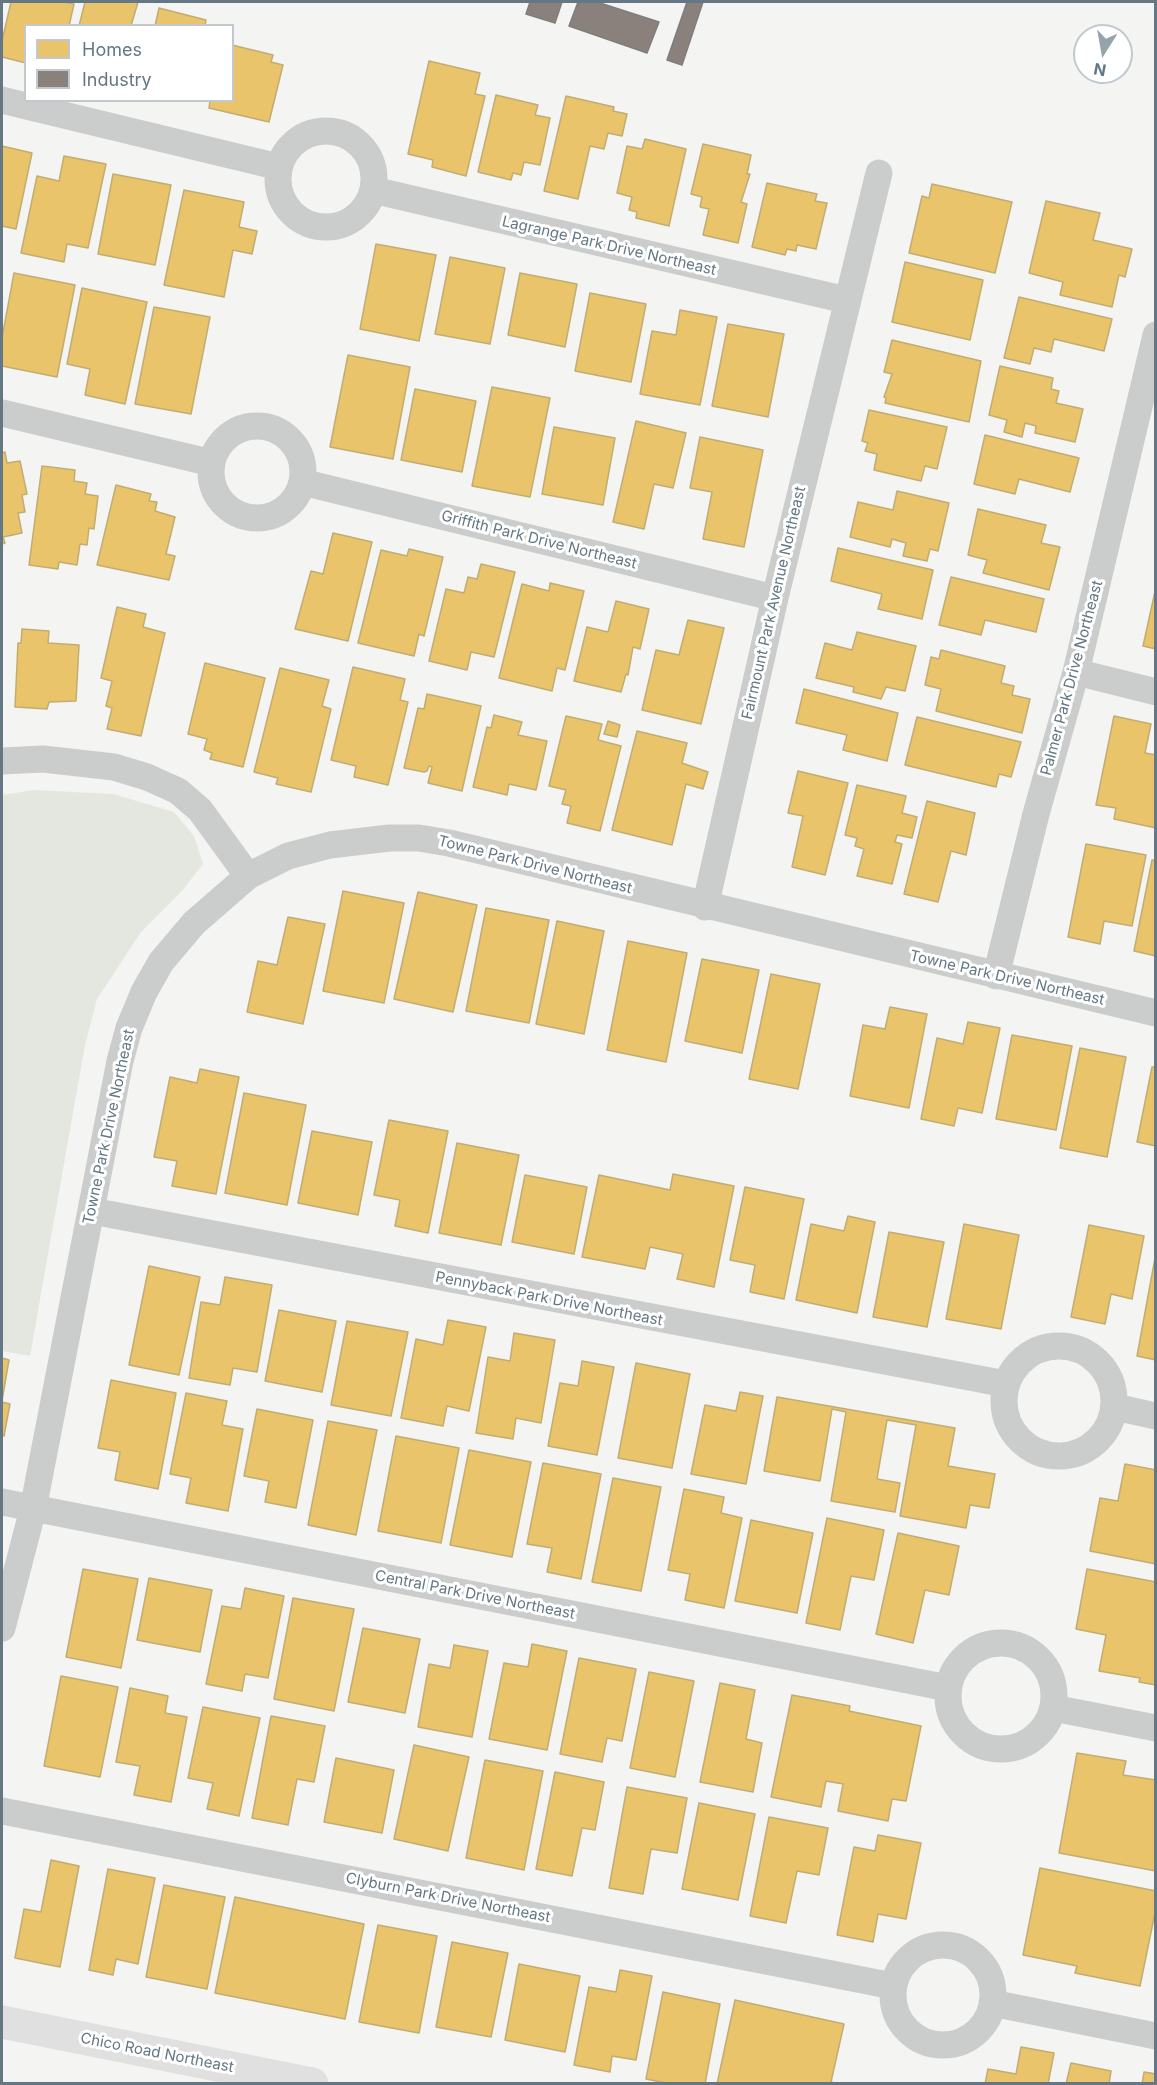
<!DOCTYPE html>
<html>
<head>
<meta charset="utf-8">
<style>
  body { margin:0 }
  #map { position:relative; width:1157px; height:2085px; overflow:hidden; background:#f4f4f2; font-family:Inter,sans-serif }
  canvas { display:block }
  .frame { position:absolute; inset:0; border:3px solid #637784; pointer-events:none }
  .legend { position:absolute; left:24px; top:24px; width:210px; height:78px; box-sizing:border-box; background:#fff; border:2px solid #c1c9ce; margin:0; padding:8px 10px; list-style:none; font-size:18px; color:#637784 }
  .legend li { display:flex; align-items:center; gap:12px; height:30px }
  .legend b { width:30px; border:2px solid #c1c9ce }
  .north { position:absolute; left:1073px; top:24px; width:60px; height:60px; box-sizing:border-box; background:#fff; border:2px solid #c1c9ce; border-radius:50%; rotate:191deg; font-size:16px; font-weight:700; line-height:24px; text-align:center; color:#637784 }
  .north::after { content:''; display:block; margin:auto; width:21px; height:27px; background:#96a3aa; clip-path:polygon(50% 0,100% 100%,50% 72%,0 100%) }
</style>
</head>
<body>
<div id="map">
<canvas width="1157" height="2085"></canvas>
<div class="frame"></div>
<ul class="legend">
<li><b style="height:16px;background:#e9c46a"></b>Homes</li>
<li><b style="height:16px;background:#8a817c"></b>Industry</li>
</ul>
<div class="north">N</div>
</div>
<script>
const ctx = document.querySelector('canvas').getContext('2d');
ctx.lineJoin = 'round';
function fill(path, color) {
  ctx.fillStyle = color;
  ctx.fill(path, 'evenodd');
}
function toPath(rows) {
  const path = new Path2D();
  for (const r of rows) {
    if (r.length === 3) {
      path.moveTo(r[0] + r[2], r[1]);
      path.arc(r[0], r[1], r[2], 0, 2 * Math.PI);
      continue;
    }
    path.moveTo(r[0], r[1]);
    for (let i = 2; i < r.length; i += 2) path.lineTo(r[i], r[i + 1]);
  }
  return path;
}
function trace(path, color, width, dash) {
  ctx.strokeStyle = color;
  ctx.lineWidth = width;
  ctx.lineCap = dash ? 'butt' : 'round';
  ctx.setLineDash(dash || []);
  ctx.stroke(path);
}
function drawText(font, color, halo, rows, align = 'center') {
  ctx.font = font + ' Inter,sans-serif';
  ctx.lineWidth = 6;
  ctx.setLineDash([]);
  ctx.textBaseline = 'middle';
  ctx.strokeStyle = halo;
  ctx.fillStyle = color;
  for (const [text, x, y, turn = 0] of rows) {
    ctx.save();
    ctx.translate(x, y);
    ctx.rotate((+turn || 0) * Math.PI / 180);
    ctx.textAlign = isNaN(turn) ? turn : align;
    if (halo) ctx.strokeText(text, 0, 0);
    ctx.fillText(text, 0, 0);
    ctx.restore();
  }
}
const green = toPath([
  [34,790,113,794,174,812,194,836,203,864,182,891,141,932,97,999,85,1045,30,1356,2,1351,2,795]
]);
const homes = toPath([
  [11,2,64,2,74,4,69,26,26,26,26,63,2,57,2,41,11,2],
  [85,2,138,2,131,26,79,26,85,2],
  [159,8,206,20,205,26,155,26,159,8],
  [232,45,273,55,271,62,283,65,269,122,209,108,210,100,232,100,232,45],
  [429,61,480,73,475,94,485,96,466,176,432,167,433,160,408,154,429,61],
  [496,95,538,105,535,115,550,118,540,165,524,162,521,175,513,173,511,180,478,172,496,95],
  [566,96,614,107,613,111,627,114,622,136,608,133,604,149,590,146,578,199,544,191,566,96],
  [645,139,686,149,669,226,636,218,637,212,629,210,632,197,617,193,627,146,642,149,645,139],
  [703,144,751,155,747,174,750,174,741,202,747,204,738,243,703,235,709,209,700,207,702,197,691,194,703,144],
  [2,146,32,153,16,229,2,226,2,146],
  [64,156,106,164,88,248,67,244,64,262,21,253,37,176,59,181,64,156],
  [113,174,171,185,155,265,98,254,113,174],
  [767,183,817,194,815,201,827,203,816,249,797,245,796,251,787,249,785,255,752,247,767,183],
  [932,184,1012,202,995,273,909,253,922,196,929,198,932,184],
  [184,190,244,202,239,227,257,231,252,254,233,250,224,297,164,285,184,190],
  [1046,201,1100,213,1093,240,1132,249,1125,277,1119,275,1112,307,1060,295,1063,282,1029,273,1046,201],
  [376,244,436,255,419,341,360,329,376,244],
  [450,257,505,268,490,344,435,334,450,257],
  [905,262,983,280,970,340,892,322,905,262],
  [14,273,75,285,57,377,2,366,2,338,14,273],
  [520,273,577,284,565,347,508,335,520,273],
  [82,288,147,302,125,404,85,395,90,369,67,364,82,288],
  [590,293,646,304,631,382,575,371,590,293],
  [1019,297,1112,319,1104,351,1054,339,1051,352,1034,348,1030,364,1004,358,1019,297],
  [154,307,210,317,191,414,135,404,154,307],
  [680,310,717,317,700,405,640,394,652,331,676,335,680,310],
  [728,324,784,334,768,417,712,406,728,324],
  [892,340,981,361,969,422,885,403,886,398,884,397,892,374,884,372,892,340],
  [348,355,410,367,393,459,330,447,348,355],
  [1000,366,1053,378,1051,389,1059,391,1056,403,1083,409,1075,442,1035,433,1036,426,1025,423,1022,437,1004,432,1007,420,989,415,1000,366],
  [492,387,550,398,530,497,472,486,492,387],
  [415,389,476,401,462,472,401,460,415,389],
  [869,410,947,427,937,469,925,466,921,481,874,470,877,454,865,451,868,443,862,441,869,410],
  [636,421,686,433,673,488,654,484,644,529,613,522,636,421],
  [554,427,615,438,603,505,542,494,554,427],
  [985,435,1079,458,1070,492,1019,479,1015,494,974,484,985,435],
  [700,437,763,450,744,547,703,539,712,492,690,488,700,437],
  [5,452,7,463,20,461,27,494,22,495,25,512,18,513,22,533,3,537,5,543,2,544,2,453,5,452],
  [42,466,75,470,74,481,87,483,85,494,98,496,94,529,89,528,87,545,80,544,77,565,59,562,58,569,29,565,42,466],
  [116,485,151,494,149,501,157,502,155,511,175,517,166,554,175,556,169,580,97,565,116,485],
  [897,491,949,503,938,551,930,549,927,561,903,556,906,543,892,539,890,547,850,537,858,502,893,510,897,491],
  [978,509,1046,525,1041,543,1060,547,1049,590,983,573,987,560,968,555,978,509],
  [333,533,372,542,348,641,295,629,311,571,323,574,333,533],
  [838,548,933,570,922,619,878,609,882,594,831,581,838,548],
  [409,549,443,557,424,636,419,634,414,656,358,643,381,550,407,556,409,549],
  [481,564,515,572,494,657,471,652,467,670,429,661,446,589,464,593,468,577,477,579,481,564],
  [951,577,1044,599,1036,632,985,620,981,635,939,625,951,577],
  [550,583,584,591,565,670,557,668,552,691,499,678,522,584,549,591,550,583],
  [1156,587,1156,649,1143,646,1156,587],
  [616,601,649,609,640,649,633,647,628,675,626,674,621,692,574,681,587,627,608,632,616,601],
  [117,607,146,614,143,627,165,633,141,736,107,729,112,708,106,706,112,681,101,678,117,607],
  [688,620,724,628,701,724,642,710,656,650,679,655,688,620],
  [22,629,49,631,48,643,79,645,76,701,49,702,47,709,15,707,18,643,21,643,22,629],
  [857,632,916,646,905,691,886,687,881,699,853,692,854,687,816,678,825,643,852,650,857,632],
  [941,650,1005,666,1001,683,1014,686,1012,695,1030,699,1022,733,936,711,941,689,925,685,931,657,939,659,941,650],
  [205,663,265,678,243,767,210,759,212,753,204,750,207,739,188,734,205,663],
  [353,667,405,679,400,700,408,702,388,785,354,777,356,766,331,760,353,667],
  [280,668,329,680,322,706,331,709,311,792,276,784,278,778,254,772,280,668],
  [804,689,898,713,887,761,843,750,847,735,796,723,804,689],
  [427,694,481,706,462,791,428,783,432,767,429,766,427,771,424,772,404,768,418,708,424,709,427,694],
  [494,715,522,722,518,735,547,741,536,790,509,784,507,795,473,787,487,727,491,728,494,715],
  [566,716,602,724,598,740,621,746,600,831,567,823,571,806,562,804,566,790,549,786,566,716],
  [1114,716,1151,724,1145,753,1156,755,1156,828,1114,819,1116,808,1096,805,1114,716],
  [917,717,1021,742,1011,777,999,774,996,787,905,765,917,717],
  [608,721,620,725,617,737,604,734,608,721],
  [637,731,687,743,682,763,708,772,703,789,686,784,672,845,612,830,637,731],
  [798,771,848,783,825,875,792,867,803,816,788,813,798,771],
  [857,785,906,796,902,813,917,817,912,838,897,835,895,842,902,844,892,884,857,876,864,849,855,846,857,838,845,835,857,785],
  [927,801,975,813,966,855,951,851,938,902,904,894,927,801],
  [1086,844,1146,855,1132,926,1104,921,1100,944,1068,937,1086,844],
  [1152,860,1156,861,1156,956,1134,951,1152,860],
  [343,891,404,903,384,1003,323,991,343,891],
  [418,892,477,905,453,1012,394,999,418,892],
  [486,908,549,920,529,1023,466,1011,486,908],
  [288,917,325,924,303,1024,247,1012,258,961,277,965,288,917],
  [557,921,604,931,584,1034,536,1024,557,921],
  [628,941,687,953,666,1062,607,1050,628,941],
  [702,959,759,970,742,1053,685,1041,702,959],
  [771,974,820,984,798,1089,749,1079,771,974],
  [890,1007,927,1014,909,1108,850,1096,863,1025,885,1029,890,1007],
  [968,1022,1000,1028,982,1113,958,1108,954,1126,921,1119,937,1038,963,1044,968,1022],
  [1012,1035,1072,1046,1056,1130,996,1119,1012,1035],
  [1080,1048,1126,1057,1107,1157,1060,1148,1080,1048],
  [1152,1067,1156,1067,1156,1146,1137,1142,1152,1067],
  [200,1069,239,1077,216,1194,172,1186,177,1161,154,1157,170,1077,197,1083,200,1069],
  [244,1093,306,1105,287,1205,225,1193,244,1093],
  [389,1120,448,1131,428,1233,395,1226,400,1200,374,1195,389,1120],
  [312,1131,372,1142,358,1215,298,1203,312,1131],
  [457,1143,519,1155,501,1245,439,1233,457,1143],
  [673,1174,734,1186,714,1287,677,1279,683,1254,650,1247,645,1269,582,1257,599,1175,670,1190,673,1174],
  [525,1175,587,1187,574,1254,512,1242,525,1175],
  [745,1187,804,1199,784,1299,750,1292,755,1265,730,1260,745,1187],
  [848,1216,875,1222,857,1313,796,1300,811,1224,844,1231,848,1216],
  [964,1224,1019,1235,1001,1329,946,1319,964,1224],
  [1089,1225,1144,1236,1132,1299,1111,1294,1105,1324,1071,1317,1089,1225],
  [889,1232,944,1242,927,1327,873,1317,889,1232],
  [1155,1258,1156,1258,1156,1360,1137,1356,1155,1258],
  [149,1266,200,1277,179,1375,129,1365,149,1266],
  [225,1277,272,1285,257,1372,233,1368,230,1385,189,1378,201,1302,220,1305,225,1277],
  [279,1310,336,1321,322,1392,265,1381,279,1310],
  [448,1320,486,1327,469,1411,447,1406,443,1426,401,1418,416,1339,443,1345,448,1320],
  [347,1321,408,1332,391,1416,331,1405,347,1321],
  [514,1333,555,1340,541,1423,516,1418,513,1439,476,1433,488,1357,510,1361,514,1333],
  [2,1358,9,1360,2,1401,2,1358],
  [582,1361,614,1367,597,1455,548,1446,560,1383,578,1386,582,1361],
  [636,1363,690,1374,672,1468,618,1458,636,1363],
  [111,1380,176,1393,158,1489,115,1480,120,1452,98,1448,111,1380],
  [740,1392,763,1396,746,1484,691,1474,705,1405,736,1411,740,1392],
  [186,1393,227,1401,222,1425,243,1429,228,1511,186,1503,191,1478,170,1474,186,1393],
  [777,1397,955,1428,948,1466,995,1474,989,1508,970,1505,966,1528,900,1516,916,1425,887,1420,877,1479,900,1483,895,1512,831,1501,846,1412,832,1409,820,1481,764,1471,777,1397],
  [2,1402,10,1404,4,1436,2,1435,2,1402],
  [257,1409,313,1420,296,1508,265,1502,269,1481,244,1476,257,1409],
  [328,1421,377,1430,356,1535,308,1525,328,1421],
  [396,1436,459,1448,441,1543,378,1531,396,1436],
  [469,1450,531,1462,512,1557,450,1545,469,1450],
  [543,1463,601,1474,581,1579,547,1572,552,1548,527,1544,543,1463],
  [1125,1464,1156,1470,1156,1564,1090,1551,1100,1498,1118,1501,1125,1464],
  [613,1478,661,1487,641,1591,592,1582,613,1478],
  [684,1489,724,1497,721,1513,742,1518,724,1608,685,1600,690,1574,668,1570,684,1489],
  [827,1518,884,1530,874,1580,851,1576,840,1630,806,1623,827,1518],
  [751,1520,813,1533,797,1613,735,1601,751,1520],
  [898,1533,959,1546,949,1595,925,1590,913,1643,876,1634,898,1533],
  [83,1569,138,1579,121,1668,66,1657,83,1569],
  [1087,1569,1156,1582,1156,1685,1139,1682,1140,1678,1099,1671,1106,1635,1076,1629,1087,1569],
  [149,1578,212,1590,200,1652,137,1640,149,1578],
  [245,1588,284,1596,268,1678,245,1674,242,1691,206,1684,222,1606,241,1609,245,1588],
  [293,1598,354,1609,334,1711,274,1699,293,1598],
  [363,1628,420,1639,405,1713,348,1702,363,1628],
  [532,1644,567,1651,547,1750,489,1739,504,1663,528,1667,532,1644],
  [454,1645,488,1651,472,1737,418,1727,429,1664,450,1668,454,1645],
  [579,1658,636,1669,622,1741,607,1738,602,1762,560,1754,579,1658],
  [649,1672,694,1681,675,1777,630,1768,649,1672],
  [61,1676,118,1687,100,1777,44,1766,61,1676],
  [720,1683,755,1690,746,1739,762,1743,753,1792,700,1782,720,1683],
  [130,1688,168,1696,165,1713,187,1717,171,1802,134,1795,140,1766,116,1762,130,1688],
  [792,1695,850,1706,849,1711,921,1726,906,1801,892,1799,888,1821,838,1811,843,1784,826,1781,821,1807,771,1797,792,1695],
  [203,1707,260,1718,239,1816,207,1809,213,1783,188,1778,203,1707],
  [271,1716,325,1726,314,1782,297,1779,288,1825,252,1818,271,1716],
  [414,1745,469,1757,448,1851,394,1839,414,1745],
  [1077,1753,1126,1761,1123,1775,1156,1780,1156,1871,1059,1853,1077,1753],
  [336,1758,394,1770,382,1833,324,1822,336,1758],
  [485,1760,543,1771,524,1870,466,1858,485,1760],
  [555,1772,604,1782,595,1830,582,1828,572,1876,536,1869,555,1772],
  [627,1787,687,1798,677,1853,651,1849,643,1894,609,1888,627,1787],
  [699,1803,755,1814,738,1900,682,1889,699,1803],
  [769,1817,828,1828,819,1875,797,1871,786,1923,750,1916,769,1817],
  [878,1835,921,1843,906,1919,878,1914,873,1942,837,1935,854,1847,875,1851,878,1835],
  [51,1860,79,1866,60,1967,15,1958,24,1909,41,1912,51,1860],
  [1040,1868,1156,1891,1156,1908,1140,1986,1075,1973,1077,1966,1023,1955,1040,1868],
  [108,1869,155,1878,138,1964,116,1959,113,1975,89,1970,108,1869],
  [164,1885,225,1897,207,1989,146,1977,164,1885],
  [235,1897,364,1924,345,2019,215,1993,235,1897],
  [378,1925,437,1936,419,2033,359,2022,378,1925],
  [452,1942,508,1953,491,2037,436,2027,452,1942],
  [519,1964,580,1976,565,2052,505,2040,519,1964],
  [620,1970,652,1976,636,2060,612,2056,610,2072,574,2065,589,1987,616,1992,620,1970],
  [663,1992,720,2004,705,2084,671,2084,646,2079,663,1992],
  [735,2000,844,2024,831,2082,839,2084,717,2084,735,2000],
  [1021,2047,1054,2053,1048,2084,985,2084,988,2069,1016,2074,1021,2047],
  [1071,2063,1111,2071,1109,2084,1066,2084,1071,2063],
  [1144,2072,1156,2074,1156,2084,1142,2084,1144,2072]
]);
const industry = toPath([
  [530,2,562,2,555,23,526,14,530,2],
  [578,2,597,2,659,22,647,53,569,26,578,2],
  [687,2,703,2,682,65,667,60,687,2]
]);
const street = toPath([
  [2,100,279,167],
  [326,179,48],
  [373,190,846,300],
  [2,413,212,463],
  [257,472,46],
  [302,482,775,598],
  [1076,672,1156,692],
  [2,761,43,759,114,767,147,777,178,791,200,810,248,876],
  [705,907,775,598,879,173],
  [996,976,1036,814,1076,672,1156,335],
  [92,1211,1006,1384],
  [1059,1401,55],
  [1115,1407,1156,1416],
  [2,1502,948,1688],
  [2,1628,33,1509,120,1061,129,1028,144,992,161,962,194,923,248,876,288,856,330,845,389,838,419,838,449,843,1156,1013],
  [1001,1696,53],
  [1053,1708,1156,1728],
  [2,1811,893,1986],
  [943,1995,50],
  [992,2003,1156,2036]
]);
const secondary = toPath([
  [2,2022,312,2084]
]);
const streetNames = [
  ["Lagrange Park Drive Northeast",609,246,13],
  ["Griffith Park Drive Northeast",539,540,14],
  ["Fairmount Park Avenue Northeast",774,603,-77],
  ["Palmer Park Drive Northeast",1072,678,-75],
  ["Towne Park Drive Northeast",535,865,14],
  ["Towne Park Drive Northeast",1007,978,13],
  ["Towne Park Drive Northeast",109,1127,-78],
  ["Pennyback Park Drive Northeast",549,1299,11],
  ["Central Park Drive Northeast",475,1595,11],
  ["Clyburn Park Drive Northeast",448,1898,11],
  ["Chico Road Northeast",157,2053,11]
];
fill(green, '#e4e7e0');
fill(homes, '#e9c46a');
trace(homes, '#c1ad72', 1.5);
fill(industry, '#8a817c');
trace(industry, '#7e7e7e', 1.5);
trace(street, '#cbcdcd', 27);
trace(secondary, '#e0e0e0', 33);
drawText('15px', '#637784', '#fff', streetNames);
</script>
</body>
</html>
